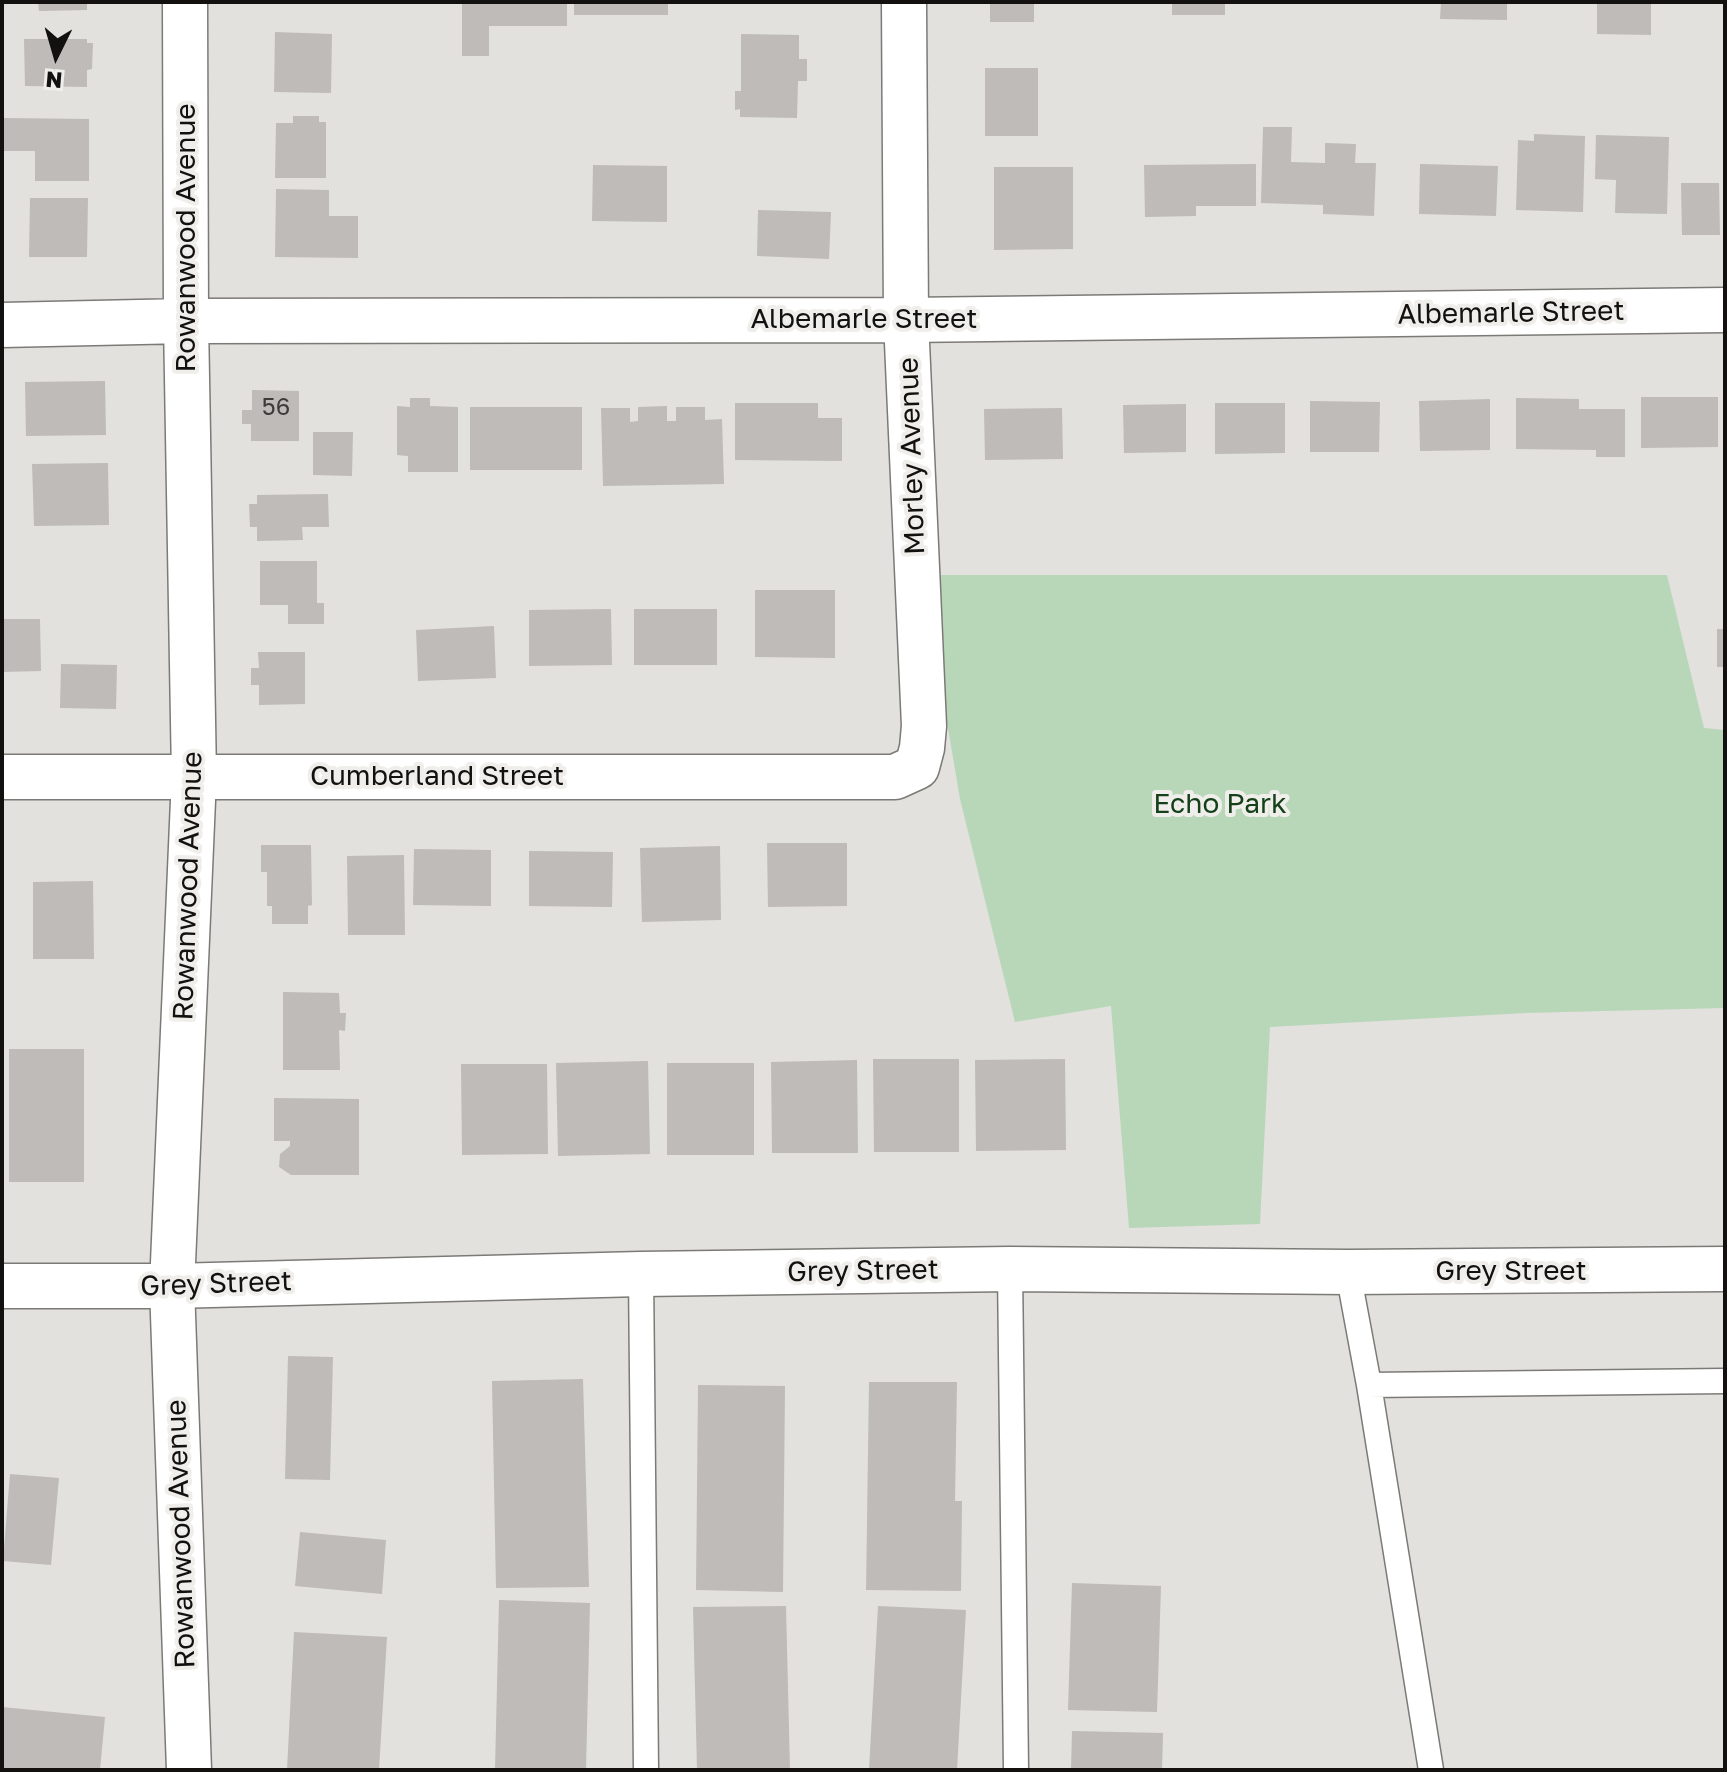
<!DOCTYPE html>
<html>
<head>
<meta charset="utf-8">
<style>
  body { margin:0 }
  #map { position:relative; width:1727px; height:1772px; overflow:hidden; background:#e2e1dd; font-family:"Golos Text",sans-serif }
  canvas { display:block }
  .frame { position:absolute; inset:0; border:4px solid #121110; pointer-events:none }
  .north { position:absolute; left:16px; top:16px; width:80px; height:80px; -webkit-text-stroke:6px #f0eeea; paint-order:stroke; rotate:185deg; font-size:22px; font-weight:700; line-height:32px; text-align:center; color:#121110 }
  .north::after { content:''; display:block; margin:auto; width:28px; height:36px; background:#121110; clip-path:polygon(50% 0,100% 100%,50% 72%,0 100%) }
</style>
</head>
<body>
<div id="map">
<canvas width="1727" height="1772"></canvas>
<div class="frame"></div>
<div class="north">N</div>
</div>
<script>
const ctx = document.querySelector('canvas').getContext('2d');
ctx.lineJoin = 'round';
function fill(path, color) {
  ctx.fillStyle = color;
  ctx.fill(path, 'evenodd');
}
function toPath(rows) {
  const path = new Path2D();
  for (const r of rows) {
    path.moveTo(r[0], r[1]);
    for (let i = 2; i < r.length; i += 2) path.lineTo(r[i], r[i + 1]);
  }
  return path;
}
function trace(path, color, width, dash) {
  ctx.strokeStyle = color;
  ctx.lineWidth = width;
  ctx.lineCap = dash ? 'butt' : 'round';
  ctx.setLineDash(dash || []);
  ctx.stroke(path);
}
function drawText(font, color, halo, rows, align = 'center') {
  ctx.font = font + ' "Golos Text",sans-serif';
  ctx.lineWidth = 8;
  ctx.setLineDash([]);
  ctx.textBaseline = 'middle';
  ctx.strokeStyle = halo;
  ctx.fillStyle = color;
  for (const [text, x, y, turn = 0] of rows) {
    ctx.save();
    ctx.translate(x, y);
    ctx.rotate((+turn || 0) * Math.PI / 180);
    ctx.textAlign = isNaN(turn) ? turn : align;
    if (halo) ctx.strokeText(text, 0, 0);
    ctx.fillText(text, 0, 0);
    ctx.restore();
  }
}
const green = toPath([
  [922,575,1667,575,1704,728,1725,730,1725,1008,1526,1013,1270,1027,1260,1224,1129,1228,1111,1006,1015,1022,960,799]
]);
const building = toPath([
  [38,2,87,2,87,10,39,11],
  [462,2,567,2,567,26,489,26,489,56,462,56],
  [574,2,668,2,668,15,574,15],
  [990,2,1034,2,1034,22,990,22],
  [1172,2,1225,2,1225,15,1172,15],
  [1441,2,1507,2,1507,20,1440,19],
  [1597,2,1651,2,1651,35,1597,34],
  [275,32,332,34,331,93,274,92],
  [741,34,799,35,799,59,807,59,807,81,798,81,797,118,740,117,740,109,735,110,735,91,741,91],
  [24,39,87,39,87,43,93,43,92,69,87,70,87,87,25,86],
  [985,68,1038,68,1038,136,985,136],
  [293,116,319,116,319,122,326,122,326,178,275,178,276,123,293,123],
  [4,118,89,119,89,181,35,181,35,151,3,151],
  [1263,127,1292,127,1291,162,1325,163,1325,143,1356,144,1355,163,1376,163,1374,216,1323,214,1323,205,1261,203],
  [1534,134,1585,136,1583,212,1516,210,1518,140,1534,141],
  [1596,135,1669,137,1667,214,1615,213,1616,180,1595,179],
  [1256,164,1256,206,1196,206,1196,216,1145,217,1144,165],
  [1420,164,1498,166,1496,216,1419,214],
  [593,165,667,166,667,222,592,221],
  [994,167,1073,167,1073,249,994,250],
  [1681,183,1719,183,1720,235,1682,235],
  [276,189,329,190,329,216,358,216,358,258,275,257],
  [30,198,88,198,87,257,29,257],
  [758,210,831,212,829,259,757,256],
  [105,381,106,435,26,436,25,382],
  [252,390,299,391,299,441,251,441,251,424,242,424,242,410,252,410],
  [1641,397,1718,397,1718,447,1641,448],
  [410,398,430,398,430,406,458,407,458,472,408,472,408,456,397,455,397,406,410,407],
  [1516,398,1579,399,1579,409,1625,409,1625,457,1596,457,1596,450,1516,449],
  [1490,399,1490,450,1420,451,1419,401],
  [1310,401,1380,402,1379,452,1310,452],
  [735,403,818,403,818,418,842,418,842,461,735,460],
  [1215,403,1285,403,1285,453,1215,454],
  [1186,404,1186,452,1124,453,1123,405],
  [667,406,667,421,676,421,676,407,705,407,705,420,722,419,724,484,603,486,601,408,630,408,630,422,638,421,638,407],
  [470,407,582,407,582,470,470,470],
  [1062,408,1063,459,985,460,984,409],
  [313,432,353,432,352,476,313,475],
  [108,463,109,525,34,526,32,464],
  [328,494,329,527,302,527,303,540,257,541,257,527,250,527,249,504,257,504,257,495],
  [260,561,317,561,317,603,324,603,324,624,288,624,288,605,260,605],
  [755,590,835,590,835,658,755,657],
  [611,609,612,665,529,666,529,610],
  [634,609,717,609,717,665,634,665],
  [2,619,40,619,41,671,2,672],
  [494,626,496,678,418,681,416,630],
  [1717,629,1725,629,1725,667,1717,667],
  [258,652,305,652,305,704,259,705,259,685,251,685,251,668,259,668],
  [61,664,117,665,116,709,60,708],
  [767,843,847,843,847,906,768,907],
  [261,845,311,845,312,905,308,906,308,924,272,924,272,906,267,906,267,872,261,872],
  [720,846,721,920,642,922,640,848],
  [414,849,491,850,491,906,413,905],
  [529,851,613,852,612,907,529,906],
  [404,855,405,935,348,935,347,856],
  [93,881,94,959,33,959,33,882],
  [283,992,339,993,340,1013,346,1013,345,1031,339,1030,340,1070,283,1070],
  [9,1049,84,1049,84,1182,9,1182],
  [873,1059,959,1059,959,1152,874,1152],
  [1065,1059,1066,1150,976,1151,975,1060],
  [857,1060,858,1153,772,1153,771,1062],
  [648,1061,650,1154,558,1156,556,1063],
  [667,1063,754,1063,754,1155,667,1155],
  [461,1064,547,1064,548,1154,462,1155],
  [274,1098,359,1099,359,1175,291,1175,279,1167,280,1154,290,1146,290,1141,274,1141],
  [288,1356,333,1357,330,1480,285,1479],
  [583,1379,589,1587,496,1588,492,1381],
  [869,1382,957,1382,955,1501,962,1501,961,1591,866,1590],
  [698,1385,785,1386,783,1592,696,1590],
  [10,1474,59,1478,51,1565,3,1561],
  [300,1532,386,1540,382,1594,295,1586],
  [1072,1583,1161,1586,1157,1712,1068,1710],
  [499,1600,590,1603,586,1770,495,1770],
  [786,1606,790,1770,697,1770,693,1607],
  [878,1606,966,1610,957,1770,869,1770],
  [294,1632,387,1637,379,1770,287,1770],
  [2,1707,105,1717,100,1770,2,1770],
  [1072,1731,1163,1733,1162,1770,1071,1770]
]);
const lane = toPath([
  [1010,1269,1016,1770],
  [1348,1272,1369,1385,1431,1770],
  [641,1274,646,1770],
  [1369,1385,1725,1381]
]);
const street = toPath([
  [185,2,186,321,194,777,172,1286,189,1770],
  [2,325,186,321,906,320,1725,310],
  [2,777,895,777,917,767,922,748,924,726,906,320,904,2]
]);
const secondary = toPath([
  [2,1286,172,1286,641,1274,1010,1269,1348,1272,1725,1269]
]);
const numberNames = [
  ["56",276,407]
];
const streetNames = [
  ["Rowanwood Avenue",186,238,-90],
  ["Albemarle Street",1511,313,-1],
  ["Albemarle Street",864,319],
  ["Morley Avenue",912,456,-92],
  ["Cumberland Street",437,776],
  ["Rowanwood Avenue",188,886,-88],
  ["Grey Street",863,1271,-1],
  ["Grey Street",1511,1271],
  ["Grey Street",216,1284,-2],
  ["Rowanwood Avenue",181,1534,-92]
];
const parkNames = [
  ["Echo Park",1220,804]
];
fill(green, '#b8d7b9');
fill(building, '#bebbb8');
trace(lane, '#7c7a77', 27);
trace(street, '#7c7a77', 47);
trace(secondary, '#7c7a77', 47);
trace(lane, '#fff', 24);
trace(street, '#fff', 44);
trace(secondary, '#fff', 44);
drawText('24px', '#3d3c3a', null, numberNames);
drawText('28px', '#121110', '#f0eeea', streetNames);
drawText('28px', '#14411a', '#f0eeea', parkNames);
</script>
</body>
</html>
